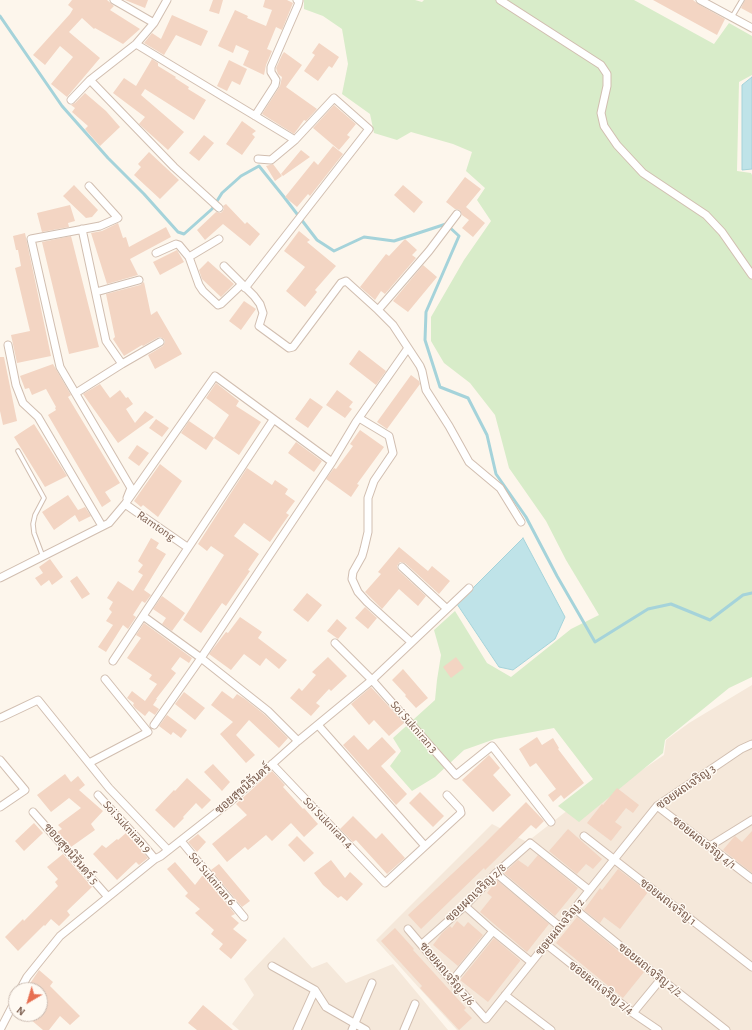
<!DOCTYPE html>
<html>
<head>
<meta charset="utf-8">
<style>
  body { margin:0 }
  #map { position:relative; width:752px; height:1030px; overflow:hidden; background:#fdf6ec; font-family:"Alegreya Sans",sans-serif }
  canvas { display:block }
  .north { position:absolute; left:8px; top:982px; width:40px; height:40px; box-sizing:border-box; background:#fffaf3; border:1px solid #cabbb1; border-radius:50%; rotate:218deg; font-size:11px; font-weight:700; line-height:16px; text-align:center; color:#7a5c4d }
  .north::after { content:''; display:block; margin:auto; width:14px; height:18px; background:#e76f51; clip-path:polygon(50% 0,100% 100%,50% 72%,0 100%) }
</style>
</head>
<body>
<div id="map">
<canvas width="752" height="1030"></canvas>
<div class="north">N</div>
</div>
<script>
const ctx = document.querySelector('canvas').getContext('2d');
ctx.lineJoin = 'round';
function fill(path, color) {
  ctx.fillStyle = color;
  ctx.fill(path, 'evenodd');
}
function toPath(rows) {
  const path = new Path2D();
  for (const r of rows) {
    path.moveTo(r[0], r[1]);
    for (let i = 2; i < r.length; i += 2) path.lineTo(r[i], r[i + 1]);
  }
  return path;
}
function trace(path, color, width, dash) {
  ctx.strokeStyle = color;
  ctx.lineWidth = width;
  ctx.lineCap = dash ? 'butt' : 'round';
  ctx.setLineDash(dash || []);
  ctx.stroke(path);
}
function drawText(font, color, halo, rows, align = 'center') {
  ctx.font = font + ' "Alegreya Sans",Sarabun,sans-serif';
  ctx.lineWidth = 3;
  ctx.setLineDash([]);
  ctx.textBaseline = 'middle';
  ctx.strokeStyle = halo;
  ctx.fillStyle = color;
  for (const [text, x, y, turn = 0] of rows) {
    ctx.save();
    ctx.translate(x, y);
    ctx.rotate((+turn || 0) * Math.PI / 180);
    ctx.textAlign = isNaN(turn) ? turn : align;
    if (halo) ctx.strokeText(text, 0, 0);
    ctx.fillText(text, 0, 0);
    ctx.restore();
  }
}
const residential = toPath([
  [752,685,752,1030,457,1030,376,940,492,824,527,842,596,788,617,787,664,755,666,740,689,723],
  [284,937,312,968,327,962,346,983,393,964,448,1030,239,1030,232,1024,254,995,244,979]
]);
const green = toPath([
  [304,0,415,0,422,2,424,0,634,0,714,44,729,23,752,36,752,75,739,82,737,171,751,173,752,175,752,677,729,688,665,740,663,753,579,822,558,806,593,779,554,728,495,739,464,750,435,777,412,791,390,766,401,751,393,738,435,700,437,680,441,655,434,630,455,611,487,663,511,677,571,629,599,615,566,560,546,521,509,468,495,415,470,383,444,363,431,341,431,317,464,260,491,221,477,200,485,188,466,171,472,152,453,144,411,132,397,140,374,133,370,114,342,94,348,64,342,29,323,16,304,9]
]);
const water = toPath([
  [752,77,752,169,742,170,742,85,752,77],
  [523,538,565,617,555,639,513,670,499,667,457,604,523,538]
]);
const stream = toPath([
  [0,16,62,106,108,158,144,194,178,232,184,234,212,209,222,193,241,176,259,166,284,197,317,240,334,251,364,237,394,241,446,224,459,236,426,312,425,340,440,387,468,398,487,435,496,474,526,517,557,576,595,642,648,609,671,604,710,620,743,595,752,593]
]);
const building = toPath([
  [72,0,107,0,114,6,110,10,140,29,123,44,95,28,94,29,82,18,69,32,100,58,67,97,51,84,73,57,60,46,45,65,33,55,70,14,73,9,68,5],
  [125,0,148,0,145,8],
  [213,0,223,0,219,14,209,11],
  [265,0,287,0,293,3,282,30,276,27,267,49,272,51,266,65,264,75,243,65,249,51,236,45,233,53,218,46,235,10,248,16,247,18,266,26,272,10,263,7],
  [653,0,693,0,698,4,725,19,717,35],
  [745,0,752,0,752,14,741,8],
  [172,15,208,31,201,46,176,35,164,55,144,43,152,33,161,39],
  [319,43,339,57,332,68,329,66,318,81,304,71,315,55,312,53],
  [284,52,302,65,286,87,317,109,306,121,304,120,294,134,262,114,280,86,282,77,278,74,276,68,282,55],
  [152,59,158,63,158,66,176,77,175,78,189,87,188,89,206,100,194,120,145,89,141,95,184,132,168,150,139,124,145,117,113,93,124,78,136,86],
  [229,60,247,69,240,85,232,81,227,91,217,86],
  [85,93,106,111,120,127,100,146,85,129,88,126,72,112,75,108,71,105,75,103],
  [334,105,356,124,347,135,350,137,339,150,313,128],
  [242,121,256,131,252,134,255,137,242,155,226,144],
  [204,135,214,143,199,161,189,153],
  [333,146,343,154,310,196,308,194,297,207,285,197,314,161,318,165],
  [301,150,310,157,283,176,281,174],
  [149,152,179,180,160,199,134,175,141,167,138,164],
  [273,164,282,176,275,181,266,166],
  [465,177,481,189,466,207,485,223,473,237,462,228,469,220,462,215,460,210,455,209,446,202],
  [74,185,98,210,92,217,86,218,63,196],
  [403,185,423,202,414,213,394,195],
  [226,204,245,224,247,222,260,234,250,246,223,224,205,240,197,230,216,212,220,213,222,212,224,209,223,206],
  [70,205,75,221,68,223,69,227,42,232,37,213],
  [118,223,123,238,126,237,129,247,166,227,171,237,130,259,138,275,107,284,91,233,102,231],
  [299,231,310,240,307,242,336,266,315,290,317,292,305,307,286,291,305,267,284,251],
  [25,233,51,356,17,363,11,335,30,331,15,268,21,266,18,250,16,250,13,236],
  [71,236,99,347,69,354,42,242],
  [405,239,417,250,412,255,416,258,385,294,381,291,375,300,360,287,386,254,389,256],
  [177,250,184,262,160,275,153,262],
  [208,261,234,284,221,297,202,279,199,270],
  [423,265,437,277,408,312,393,301],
  [144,282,151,315,157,311,182,354,155,369,148,355,163,346,165,342,164,339,160,337,157,338,143,346,142,345,124,356,113,339,115,337,106,294,140,285],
  [244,301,256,309,241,330,229,321],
  [359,350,386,371,376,385,349,364],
  [0,357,4,357,17,421,3,425,0,411],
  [53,364,71,395,68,397,120,483,105,492,111,501,102,507,48,415,56,410,55,408,56,407,46,389,32,395,29,388,25,389,20,376],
  [411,375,419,381,420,384,387,429,377,422],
  [216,383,239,401,236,406,261,422,239,455,214,438,229,415,206,398],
  [100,384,110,398,120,390,126,398,128,397,133,404,126,409,135,423,145,411,154,417,118,443,83,394],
  [337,390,353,402,349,407,352,409,345,418,326,405],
  [310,398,323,407,308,428,295,419],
  [156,419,169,428,162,437,149,428],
  [189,421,214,438,206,450,181,433],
  [34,424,67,476,45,487,14,437],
  [360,430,384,447,357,484,359,485,351,497,326,479,334,468,336,469,353,446,350,444],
  [296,442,322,461,314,472,288,453],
  [137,445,149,453,139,466,128,458],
  [160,464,182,481,158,517,143,505,141,507,134,501],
  [247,468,272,485,275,480,288,489,285,494,295,501,286,513,289,515,270,542,244,523,234,536,259,554,248,570,250,571,226,606,222,603,201,633,183,620,224,555,211,546,207,551,198,544],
  [68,495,78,510,85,507,91,516,79,522,75,515,54,530,42,512],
  [151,538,159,543,156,548,166,554,144,590,151,595,145,603,142,601,133,615,136,617,128,629,123,625,106,652,98,647,113,625,106,621,112,612,109,609,113,602,107,598,118,581,133,591,143,575,138,572,143,565,138,561],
  [399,547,428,571,432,566,450,581,439,594,405,563,400,562,397,566,398,570,426,596,418,606,399,589,382,609,365,592,381,574,378,572],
  [50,559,63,577,52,585,49,580,41,586,35,578,43,573,39,567],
  [77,576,90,594,82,599,70,581],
  [307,593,322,605,308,622,293,610],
  [162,596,185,613,172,631,162,624,166,618,153,609],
  [365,607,377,618,368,629,355,618],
  [240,617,262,632,258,638,287,660,279,669,266,658,260,666,244,654,231,670,209,654,226,632,228,633],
  [337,619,347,628,338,639,327,631],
  [144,623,192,658,189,663,180,657,171,669,176,673,156,699,157,699,153,705,159,709,155,715,149,711,145,716,135,708,133,705,134,703,127,698,132,691,145,701,157,684,149,679,152,675,127,658,141,638,136,635],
  [328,657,347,676,331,691,329,689,316,703,320,706,311,716,290,698,299,688,302,691,316,675,312,672],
  [456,657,464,668,451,678,443,667],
  [403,669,428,698,416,708,405,696,406,695,392,680],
  [371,687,404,723,389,736,374,720,369,725,351,704],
  [222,691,233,699,237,694,245,699,265,715,288,738,279,748,249,720,236,735,255,755,246,763,220,734,233,722,211,705],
  [184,692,205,708,195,720,175,704],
  [167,715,187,730,181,738,173,732,171,735,159,726],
  [354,735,368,750,382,737,396,752,381,766,407,794,396,805,343,745],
  [537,737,542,745,553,738,559,748,558,749,584,783,564,799,561,795,553,802,548,795,556,789,536,763,530,767,519,749],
  [489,755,500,768,493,775,511,795,493,812,462,780],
  [213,764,230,782,222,791,204,772],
  [272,771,285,785,283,787,303,809,304,808,318,824,304,837,291,823,272,841,266,835,248,850,245,847,227,862,212,844,247,815,236,804],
  [65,774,71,782,78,776,85,785,79,790,103,811,91,824,95,830,71,847,57,832,62,829,58,825,81,808,69,798,51,812,37,795],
  [187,778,211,800,202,809,196,803,183,817,184,818,174,828,155,810,174,790,175,791],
  [617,788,639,805,633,813,626,808,615,822,622,827,611,841,587,823,602,804,603,805],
  [420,792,444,816,433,827,409,803],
  [526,802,544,821,536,829,531,825,485,870,484,868,421,929,408,915,482,846],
  [353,816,376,839,382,833,405,858,387,874,356,840,353,842,340,829],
  [34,823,43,833,24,851,15,841],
  [568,829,602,859,593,869,586,864,577,874,549,851],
  [752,831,752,873,723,850,733,838,735,836,742,842],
  [126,833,148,858,139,865,136,862,117,880,93,854,102,845,106,848,117,839,118,840],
  [198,834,206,842,197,852,188,842],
  [297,836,314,853,304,862,288,845],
  [63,854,92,887,67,911,70,915,59,926,51,919,45,926,44,925,18,951,5,937,23,919,24,921,58,886,55,882,58,879,47,867],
  [538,855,578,888,555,916,504,873,518,860,528,867],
  [331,860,345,878,350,872,363,884,347,901,341,896,338,898,323,885,314,873],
  [175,862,195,885,202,876,204,876,235,914,231,916,239,923,233,929,247,940,231,959,219,949,223,944,211,934,214,930,195,913,200,909,185,896,188,893,167,869],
  [219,864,250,901,242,907,211,870],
  [618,869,648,892,620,929,604,917,600,923,584,910,600,888,602,890],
  [497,880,549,924,527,952,480,912,492,897,487,893],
  [577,917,644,972,623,998,556,943],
  [457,921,464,927,468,922,483,935,458,966,433,945,442,933,450,926,452,928],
  [395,928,414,949,413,950,466,1008,464,1010,472,1018,459,1030,420,988,422,986,381,941],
  [494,938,520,960,520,961,488,1002,460,980],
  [39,970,53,982,50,986,80,1016,70,1025,60,1016,49,1030,43,1030,24,1014,40,1014,40,990,30,990,27,988],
  [203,1005,233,1030,197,1030,188,1023]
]);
const lane = toPath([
  [732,17,742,0],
  [18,451,44,498,35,515,33,524,34,533,43,557]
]);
const street = toPath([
  [114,0,154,23],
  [500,0,601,65,607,74,607,86,601,113,604,126,617,145,643,173,706,215,722,232,752,275],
  [700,0,752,28],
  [136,44,295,140],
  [90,80,174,167,219,208],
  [71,100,90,80,136,44,154,23,167,0],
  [255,116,275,85,276,80,271,72,271,67,298,5,299,1,297,0],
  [89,186,118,218,100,226,31,239,60,367,131,488,127,498],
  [82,229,106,341,122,364],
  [156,253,176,244,179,245,189,257,199,285,203,291,218,305,221,304,242,284],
  [189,257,219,239],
  [224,266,254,296,260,304,263,313,259,326,289,348,293,347,341,283,346,281,378,310,393,325,420,366,422,371,426,390,449,426,469,462,500,488,521,522],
  [245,288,369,129,334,98,295,140,271,160,258,159],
  [96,292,139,280],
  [378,310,429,251,457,214],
  [8,345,16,385,23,403,38,417,102,526],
  [76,393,122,364,160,342],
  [359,418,389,436,393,453,374,481,368,498,368,532,364,549,362,556,353,572,352,579,358,592,367,602,411,642],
  [125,504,187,547],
  [402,567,446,608],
  [0,578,109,523,125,504,215,376,332,462],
  [143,616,201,658,268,711,298,741],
  [335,643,372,680,456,775,492,746,551,822],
  [113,661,273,420],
  [0,718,38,700,109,788,168,850],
  [154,725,201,658,332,462,356,422,408,348],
  [318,725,425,846],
  [0,760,25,790,0,807],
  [89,763,148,732,105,679],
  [272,764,385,883,461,813,460,809,447,795],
  [98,795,140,841,155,859],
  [657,806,752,879],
  [33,812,108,897],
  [584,836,752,967],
  [181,841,244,917],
  [710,846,752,820],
  [496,873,560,927],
  [465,906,493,931,531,962],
  [575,909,661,979,726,1030],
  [408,929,452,981,486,1019,657,806,741,749,752,744],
  [422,944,465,906,496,873,530,843,589,890],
  [546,944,633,1013,658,1030],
  [272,966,315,990,326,1007,366,1030],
  [452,981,493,931],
  [20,990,27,977,60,936,155,859,161,856,231,801,298,741,372,680,469,588],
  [505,995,551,1030],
  [633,1013,661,979],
  [0,1030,16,999],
  [297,1030,315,990],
  [352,1030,372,983],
  [404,1030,415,1004]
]);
const streetNames = [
  ["Ramtong",156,526,35],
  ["Soi Sukniran 3",414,727,49],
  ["ซอยผถเจริญ 3",686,787,-35],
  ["ซอยสุขนิรันดร์",243,789,-41],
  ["Soi Sukniran 4",328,823,46],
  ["Soi Sukniran 9",127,827,48],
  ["ซอยผถเจริญ 4/1",704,843,38],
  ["ซอยสุขนิรันดร์ 5",71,854,49],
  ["Soi Sukniran 6",212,879,50],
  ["ซอยผถเจริญ 2/8",476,893,-44],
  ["ซอยผถเจริญ 1",668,902,38],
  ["ซอยผถเจริญ 2",560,927,-51],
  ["ซอยผถเจริญ 2/2",650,970,39],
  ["ซอยผถเจริญ 2/6",447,974,50],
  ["ซอยผถเจริญ 2/4",601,988,38]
];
fill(residential, '#f5e8da');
fill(green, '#d8ecc9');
fill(water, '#bfe3e8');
trace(water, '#a5d3da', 1);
trace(stream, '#a5d3da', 3);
fill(building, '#f3d5c3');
trace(lane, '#d1beb0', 5.5);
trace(street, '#d1beb0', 9);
trace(lane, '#fff', 3.5);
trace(street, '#fff', 7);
drawText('12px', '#7a5c4d', '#fffaf3', streetNames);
</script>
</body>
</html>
